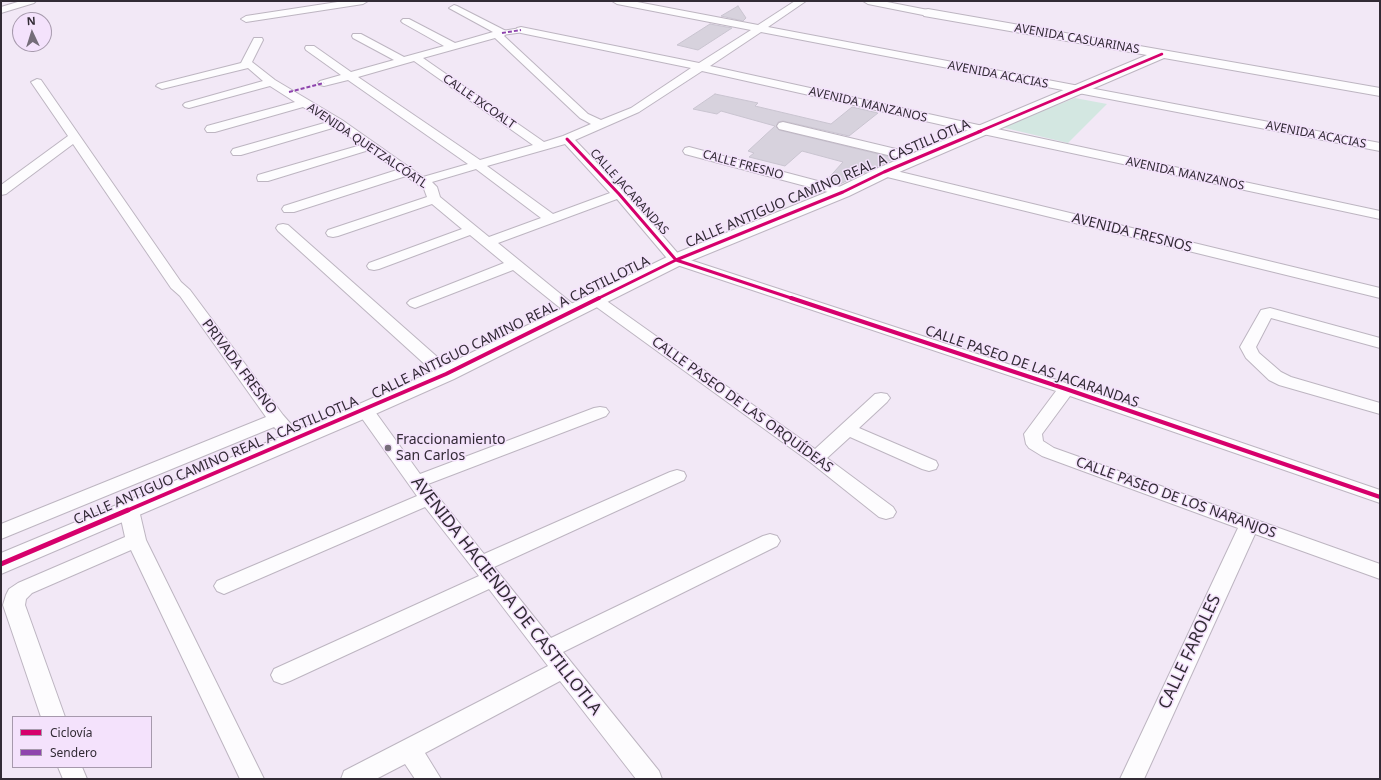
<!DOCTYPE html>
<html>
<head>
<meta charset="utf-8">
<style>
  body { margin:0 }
  #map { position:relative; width:1381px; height:780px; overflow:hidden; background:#f2e8f6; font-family:"Noto Sans",sans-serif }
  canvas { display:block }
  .frame { position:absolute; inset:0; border:2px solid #322b35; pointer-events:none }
  .legend { position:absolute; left:12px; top:716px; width:140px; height:52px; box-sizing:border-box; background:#f4e2fc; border:1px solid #a699ac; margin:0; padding:5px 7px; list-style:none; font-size:12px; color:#322b35 }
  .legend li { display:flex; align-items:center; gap:8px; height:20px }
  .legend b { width:20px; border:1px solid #a699ac }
  .north { position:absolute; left:12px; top:12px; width:40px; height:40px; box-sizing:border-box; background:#f4e2fc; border:1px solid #a699ac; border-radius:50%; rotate:356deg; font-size:11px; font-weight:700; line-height:16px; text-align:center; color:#322b35 }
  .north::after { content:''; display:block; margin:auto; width:14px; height:18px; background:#756d79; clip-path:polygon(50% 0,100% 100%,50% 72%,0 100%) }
</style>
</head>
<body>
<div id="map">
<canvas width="1381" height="780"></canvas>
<div class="frame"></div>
<ul class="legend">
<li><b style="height:5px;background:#d6006c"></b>Ciclovía</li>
<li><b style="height:5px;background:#8e44ad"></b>Sendero</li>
</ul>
<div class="north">N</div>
</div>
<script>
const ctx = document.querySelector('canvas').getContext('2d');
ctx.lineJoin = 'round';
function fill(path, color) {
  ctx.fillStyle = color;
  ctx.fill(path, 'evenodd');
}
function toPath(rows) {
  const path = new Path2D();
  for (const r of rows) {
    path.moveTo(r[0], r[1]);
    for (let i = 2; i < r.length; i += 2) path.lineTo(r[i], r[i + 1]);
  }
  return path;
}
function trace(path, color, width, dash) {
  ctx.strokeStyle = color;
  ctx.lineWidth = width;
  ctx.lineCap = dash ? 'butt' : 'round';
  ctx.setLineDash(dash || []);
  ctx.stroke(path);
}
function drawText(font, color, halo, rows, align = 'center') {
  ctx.font = font + ' "Noto Sans",sans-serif';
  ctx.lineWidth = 3;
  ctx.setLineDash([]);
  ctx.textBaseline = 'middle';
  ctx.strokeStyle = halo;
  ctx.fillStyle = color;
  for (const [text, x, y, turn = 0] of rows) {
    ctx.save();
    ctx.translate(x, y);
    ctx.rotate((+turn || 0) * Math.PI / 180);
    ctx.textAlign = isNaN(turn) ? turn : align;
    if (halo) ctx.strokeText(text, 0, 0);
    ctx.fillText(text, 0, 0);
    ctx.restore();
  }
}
const green = toPath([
  [1075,98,1107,104,1068,143,1001,127]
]);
const building = toPath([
  [738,6,746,18,743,21,721,16,738,6],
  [710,24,732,28,698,50,677,45,710,24],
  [715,94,758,103,755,106,831,124,852,107,878,113,849,136,783,121,778,122,776,127,779,130,895,158,838,185,825,182,843,162,802,151,785,166,749,157,754,153,748,151,775,126,721,111,717,114,693,109,715,94]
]);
const pedestrian = toPath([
  [521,28,525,30,524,32,502,35,498,33,502,31,521,28]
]);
const minor = toPath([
  [21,1,36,1,34,3,1,13,1,7,21,1],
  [344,1,368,1,363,4,246,22,241,19,246,16,344,1],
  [612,1,632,1,758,25,795,1,806,1,768,27,1380,143,1380,151,761,32,710,66,983,126,1380,211,1380,219,983,134,702,71,639,112,575,140,624,191,681,257,1072,385,1380,490,1380,503,1070,396,1042,434,1043,441,1054,448,1380,564,1380,579,1255,534,1144,779,1120,779,1238,528,1042,456,1029,448,1026,444,1024,434,1056,391,671,263,617,199,498,243,579,309,582,312,579,315,574,317,569,315,513,270,420,306,415,308,410,306,407,303,410,300,504,263,470,235,379,269,374,270,369,269,367,266,369,263,462,229,432,204,338,236,333,237,328,236,326,233,328,230,427,197,424,189,406,176,294,212,284,212,282,209,284,206,397,170,369,150,268,181,258,181,257,178,258,175,361,145,336,127,241,155,233,155,231,152,233,149,328,122,303,107,215,132,207,132,205,129,207,126,295,102,270,86,189,108,185,107,183,105,185,103,263,81,248,68,162,89,156,86,158,84,241,63,254,38,262,38,263,40,252,62,275,80,342,120,423,177,468,164,348,80,324,86,320,85,318,83,320,81,341,75,306,50,305,48,306,46,314,46,351,72,394,60,353,38,352,36,353,34,361,34,404,57,444,46,403,23,401,21,403,19,409,19,455,43,493,32,449,8,454,5,457,6,506,31,507,33,504,36,588,114,601,120,631,108,691,68,521,33,516,30,517,28,521,27,699,63,751,30,617,4,612,1],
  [495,38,580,118,591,124,563,136,544,142,423,58,495,38],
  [414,61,533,145,480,160,358,77,414,61],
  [565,144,610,193,553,214,487,166,565,144],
  [476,169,541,218,489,237,440,197,437,187,432,182,476,169],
  [863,1,882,1,928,10,933,13,928,16,868,4,863,1],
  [37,79,41,80,181,282,190,290,283,415,304,439,301,443,295,445,289,443,274,427,1,539,1,524,266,417,180,296,171,288,73,144,6,194,1,195,1,185,68,136,31,82,37,79],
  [783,122,921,155,923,158,921,161,917,162,779,129,777,126,779,123,783,122],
  [689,147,848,189,850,192,848,195,843,196,685,154,683,151,685,148,689,147],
  [884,168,1380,288,1380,298,879,175,878,172,879,169,884,168],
  [283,224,288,225,452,370,454,374,452,378,446,379,440,378,278,231,276,228,278,225,283,224],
  [596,295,601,297,815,449,875,394,881,393,887,394,890,398,887,402,859,428,936,461,938,465,936,469,929,471,922,469,850,437,827,458,893,507,896,512,893,517,886,519,879,517,810,462,591,303,588,300,591,297,596,295],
  [1270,308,1380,338,1380,348,1271,318,1256,347,1259,353,1281,372,1291,377,1380,403,1380,414,1279,385,1269,380,1246,358,1240,347,1261,310,1270,308],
  [365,405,371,406,420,474,594,408,600,407,606,408,609,412,606,416,428,484,484,554,670,472,677,470,684,472,686,476,684,480,494,567,551,638,763,536,770,534,777,536,780,541,777,546,563,652,659,771,662,779,636,779,560,681,425,753,441,779,415,779,405,764,376,779,341,779,344,771,548,666,489,589,290,681,282,684,274,681,271,675,274,669,479,576,425,507,231,591,224,594,217,591,214,586,217,581,417,496,356,410,359,406,365,405],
  [129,503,136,505,139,510,146,540,264,779,240,779,131,550,32,593,26,599,25,605,65,717,41,717,3,605,6,595,9,589,18,583,125,537,119,510,122,505,129,503],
  [58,767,82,767,87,779,63,779,58,767]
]);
const tertiary = toPath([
  [928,9,1380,88,1380,96,1164,58,890,176,849,196,683,264,454,379,373,415,1,574,1,553,357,405,438,369,669,256,837,188,878,168,1147,55,924,16,922,13,924,10,928,9]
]);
const quiet = toPath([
  [502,33,521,30],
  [289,92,324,83]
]);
const cyclewayFar3 = toPath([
  [978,132,1162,54]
]);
const cyclewayFar2 = toPath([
  [567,139,619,194,676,260,794,299],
  [597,299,676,260,843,192,884,172,981,131]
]);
const cyclewayFar1 = toPath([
  [791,298,1066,389,1380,497],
  [126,511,446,374,599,298]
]);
const cycleway = toPath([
  [1,564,128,510]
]);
const markers = [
  [388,448,4,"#756d79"]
];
const farStreetnames = [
  ["AVENIDA CASUARINAS",1077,39,10],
  ["AVENIDA ACACIAS",998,75,11],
  ["CALLE IXCOALT",479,102,35],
  ["AVENIDA MANZANOS",868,105,13],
  ["AVENIDA ACACIAS",1316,135,11],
  ["AVENIDA QUETZALCÓATL",367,146,34],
  ["CALLE FRESNO",743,165,15],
  ["AVENIDA MANZANOS",1185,174,12],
  ["CALLE JACARANDAS",629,192,48]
];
const streetNames = [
  ["CALLE ANTIGUO CAMINO REAL A CASTILLOTLA",828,184,-23],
  ["AVENIDA FRESNOS",1132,233,14],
  ["CALLE ANTIGUO CAMINO REAL A CASTILLOTLA",511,328,-26],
  ["PRIVADA FRESNO",239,367,53],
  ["CALLE PASEO DE LAS JACARANDAS",1032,367,19],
  ["CALLE PASEO DE LAS ORQUÍDEAS",742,405,36],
  ["CALLE ANTIGUO CAMINO REAL A CASTILLOTLA",216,461,-23],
  ["CALLE PASEO DE LOS NARANJOS",1176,498,20]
];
const poiNames = [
  ["Fraccionamiento",396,440],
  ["San Carlos",396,456]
];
const nearStreetnames = [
  ["AVENIDA HACIENDA DE CASTILLOTLA",506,596,52],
  ["CALLE FAROLES",1190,652,-65]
];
fill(green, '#d3e7e1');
fill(building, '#d7d2dd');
trace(building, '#c9c4d0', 1);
trace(pedestrian, '#bdb5c1', 2);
trace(minor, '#bdb5c1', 2);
trace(tertiary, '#bdb5c1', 2);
fill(pedestrian, '#fdfcfe');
fill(minor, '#fdfcfe');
fill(tertiary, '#fdfcfe');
trace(quiet, '#8e44ad', 2, [4, 2]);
trace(cyclewayFar3, '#d6006c', 2.5);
trace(cyclewayFar2, '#d6006c', 3);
trace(cyclewayFar1, '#d6006c', 4);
trace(cycleway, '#d6006c', 5);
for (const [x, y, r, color] of markers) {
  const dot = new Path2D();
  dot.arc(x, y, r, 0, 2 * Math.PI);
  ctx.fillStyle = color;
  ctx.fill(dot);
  trace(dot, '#f4e2fc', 1.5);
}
drawText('12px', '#322b35', '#f4e2fc', farStreetnames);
drawText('14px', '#322b35', '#f4e2fc', streetNames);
drawText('14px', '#322b35', '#f4e2fc', poiNames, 'left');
drawText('17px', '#322b35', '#f4e2fc', nearStreetnames);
</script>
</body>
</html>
